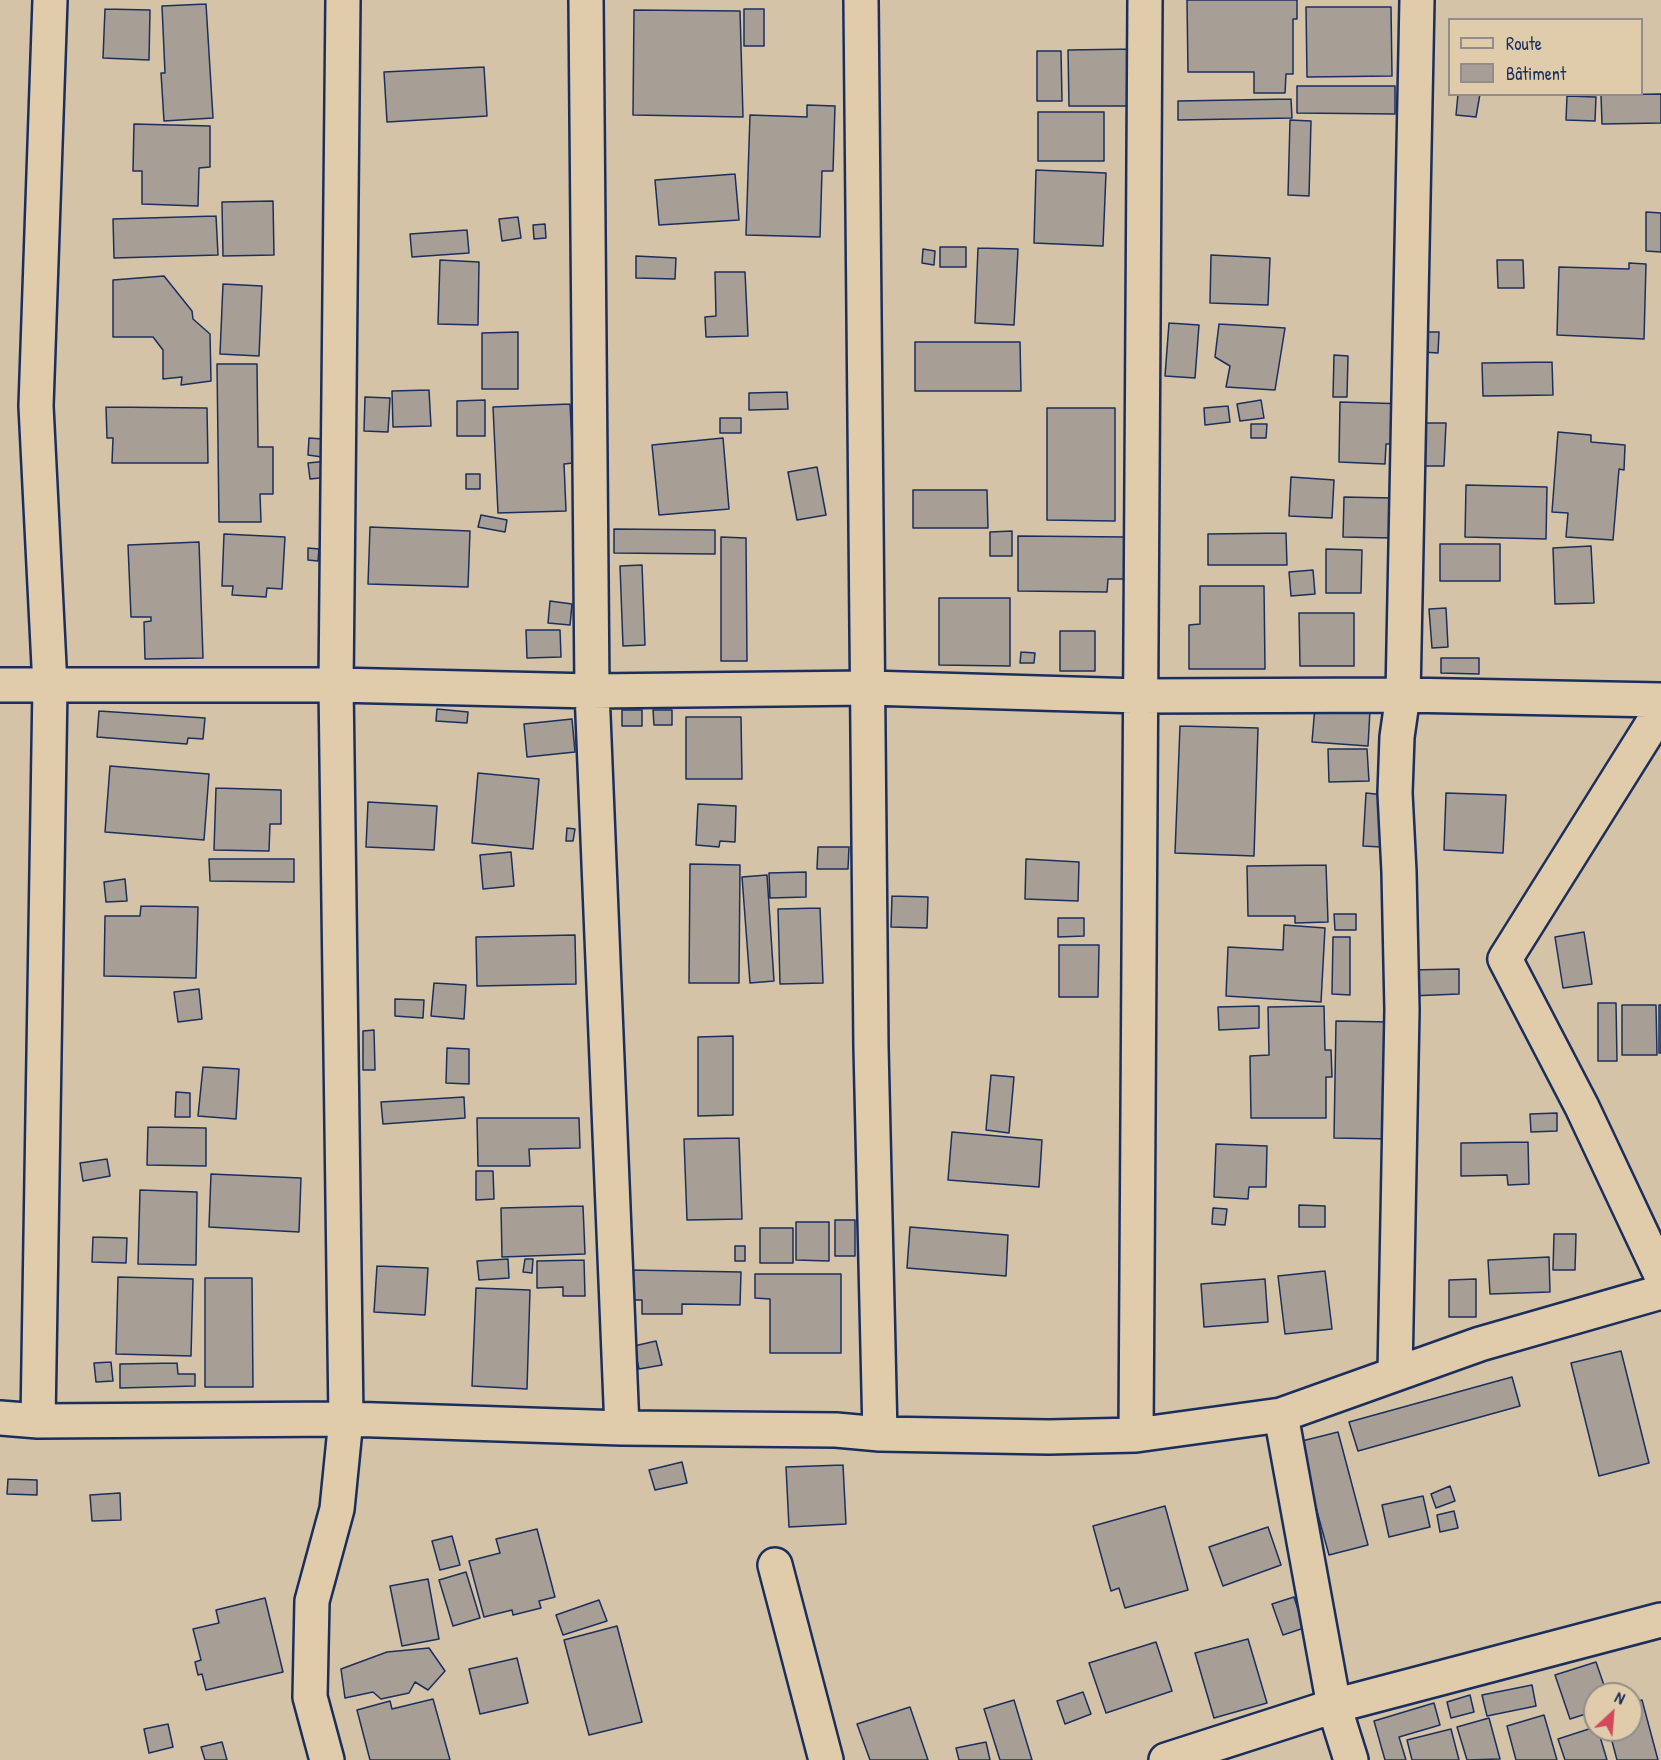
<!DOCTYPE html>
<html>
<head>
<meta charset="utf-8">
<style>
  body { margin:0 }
  #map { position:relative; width:1661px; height:1760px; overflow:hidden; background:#d4c3a6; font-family:"Patrick Hand",sans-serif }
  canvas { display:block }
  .legend { position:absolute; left:1448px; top:18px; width:195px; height:78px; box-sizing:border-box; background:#e0ccab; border:2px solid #918d8c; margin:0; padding:8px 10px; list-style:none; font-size:18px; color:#1b2f5e }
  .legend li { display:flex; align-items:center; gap:12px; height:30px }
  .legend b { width:30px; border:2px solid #918d8c }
  .north { position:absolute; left:1583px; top:1682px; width:60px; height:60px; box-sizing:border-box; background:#e0ccab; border:2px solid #918d8c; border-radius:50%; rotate:26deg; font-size:16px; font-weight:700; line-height:24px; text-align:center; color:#1b2f5e }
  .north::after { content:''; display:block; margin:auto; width:21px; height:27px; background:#d1495b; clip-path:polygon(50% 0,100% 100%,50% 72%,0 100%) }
</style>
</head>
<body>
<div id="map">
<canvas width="1661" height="1760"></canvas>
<ul class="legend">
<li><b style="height:8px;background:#e0ccab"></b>Route</li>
<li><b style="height:16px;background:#a79e95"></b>Bâtiment</li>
</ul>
<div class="north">N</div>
</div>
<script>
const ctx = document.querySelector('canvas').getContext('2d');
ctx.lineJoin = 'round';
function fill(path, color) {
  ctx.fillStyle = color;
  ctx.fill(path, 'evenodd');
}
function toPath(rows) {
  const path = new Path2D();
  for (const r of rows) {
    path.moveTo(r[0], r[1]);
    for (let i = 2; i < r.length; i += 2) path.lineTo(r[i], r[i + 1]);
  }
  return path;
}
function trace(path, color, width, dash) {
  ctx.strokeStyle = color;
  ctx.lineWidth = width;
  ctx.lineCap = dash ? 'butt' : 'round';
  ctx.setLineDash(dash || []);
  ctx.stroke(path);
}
const building = toPath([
  [1187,0,1297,0,1297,19,1293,19,1293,74,1286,74,1285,93,1254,93,1254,72,1188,72,1187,0],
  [206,4,213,118,164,121,161,73,165,73,162,6,206,4],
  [1306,7,1391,7,1392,76,1307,77,1306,7],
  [105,9,150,10,149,60,103,58,105,9],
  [744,9,764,9,764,46,744,46,744,9],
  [634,10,740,11,743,117,633,115,634,10],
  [1136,49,1137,106,1069,106,1068,50,1136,49],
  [1037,51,1061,51,1062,101,1037,101,1037,51],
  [484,67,487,116,387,122,384,72,484,67],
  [1297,86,1395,86,1395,114,1297,113,1297,86],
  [1458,94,1480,94,1476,117,1456,115,1458,94],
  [1661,94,1661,123,1602,124,1601,95,1661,94],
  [1567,96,1596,97,1595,121,1566,120,1567,96],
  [1291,99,1292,118,1178,120,1178,101,1291,99],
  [807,105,835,106,833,171,822,171,820,237,746,235,750,115,807,117,807,105],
  [1038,112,1104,112,1104,161,1038,161,1038,112],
  [1290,120,1311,121,1309,196,1288,195,1290,120],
  [134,124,210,126,210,167,199,168,198,206,142,204,142,171,133,171,134,124],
  [1036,170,1106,173,1103,246,1034,243,1036,170],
  [735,174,739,220,659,225,655,180,735,174],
  [273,201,274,255,223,256,222,202,273,201],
  [1646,212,1661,213,1661,252,1646,251,1646,212],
  [216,216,218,255,114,258,113,219,216,216],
  [518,217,521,238,502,241,499,219,518,217],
  [545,224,546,238,534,239,533,225,545,224],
  [467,230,469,253,412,257,410,234,467,230],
  [940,247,966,247,966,267,940,267,940,247],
  [978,248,1018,249,1014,325,975,323,978,248],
  [923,249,935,251,934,265,922,263,923,249],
  [1211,255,1270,258,1268,305,1210,303,1211,255],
  [636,256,676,258,675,279,636,278,636,256],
  [440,260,479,262,478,325,438,324,440,260],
  [1497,260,1523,260,1524,288,1498,288,1497,260],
  [1629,263,1646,264,1644,339,1557,335,1559,267,1629,269,1629,263],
  [715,272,745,272,748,336,706,337,705,317,716,316,715,272],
  [164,276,192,311,193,319,210,334,211,381,181,385,182,377,163,379,163,350,153,337,113,337,113,280,164,276],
  [223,284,262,286,259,356,220,354,223,284],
  [1169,323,1199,325,1195,378,1165,376,1169,323],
  [1219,324,1285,328,1275,390,1226,387,1230,366,1215,357,1219,324],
  [518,332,518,389,482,389,482,333,518,332],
  [1423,332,1439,332,1438,353,1422,352,1423,332],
  [915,342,1020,342,1021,391,915,391,915,342],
  [1334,355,1348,356,1347,397,1333,397,1334,355],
  [1552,362,1553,395,1483,396,1482,363,1552,362],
  [217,364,257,364,258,447,273,447,273,494,260,494,261,522,219,522,217,364],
  [429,390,431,426,393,427,392,391,429,390],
  [787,392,788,409,749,410,749,393,787,392],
  [365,397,390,398,388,432,364,431,365,397],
  [485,400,485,436,457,436,457,401,485,400],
  [1261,400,1264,418,1240,421,1237,404,1261,400],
  [1340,402,1408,404,1407,444,1386,444,1385,464,1339,462,1340,402],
  [570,404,573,463,564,464,566,511,498,513,493,407,570,404],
  [1228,406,1230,422,1205,425,1204,408,1228,406],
  [106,407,207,408,208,463,112,463,113,438,107,438,106,407],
  [1047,408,1115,408,1115,521,1047,520,1047,408],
  [720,418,741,418,741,433,720,433,720,418],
  [1425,423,1446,423,1444,466,1423,466,1425,423],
  [1251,424,1267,424,1266,438,1251,438,1251,424],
  [1558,432,1591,435,1591,442,1625,445,1624,470,1619,469,1613,540,1566,537,1568,513,1552,512,1558,432],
  [309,438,323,439,322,457,308,455,309,438],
  [723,438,729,509,659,515,652,445,723,438],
  [328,461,330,477,310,479,308,463,328,461],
  [817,467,826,515,797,520,788,472,817,467],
  [466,474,480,474,480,489,466,489,466,474],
  [1291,477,1334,480,1332,518,1289,516,1291,477],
  [1466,485,1547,487,1546,539,1465,537,1466,485],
  [913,490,987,490,988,528,913,528,913,490],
  [1344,497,1392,498,1392,538,1343,537,1344,497],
  [481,515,507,520,505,532,478,527,481,515],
  [370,527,470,531,468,587,368,584,370,527],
  [614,529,715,530,715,554,614,553,614,529],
  [1012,531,1012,556,990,556,990,532,1012,531],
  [1286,533,1287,565,1208,565,1208,534,1286,533],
  [224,534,285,537,282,589,267,588,266,597,232,595,233,586,222,586,224,534],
  [1018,536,1126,537,1125,579,1108,579,1107,592,1018,591,1018,536],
  [721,537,746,538,747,661,721,661,721,537],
  [199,542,203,658,145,659,144,622,151,621,151,617,131,617,128,545,199,542],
  [1440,544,1500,544,1500,581,1440,581,1440,544],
  [1591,546,1594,603,1555,604,1553,548,1591,546],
  [308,548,319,549,318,561,308,560,308,548],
  [1326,549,1362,550,1361,593,1326,593,1326,549],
  [642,565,645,645,623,646,620,566,642,565],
  [1313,570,1315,594,1291,596,1289,572,1313,570],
  [1200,586,1264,586,1265,669,1189,669,1189,625,1200,624,1200,586],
  [939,598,1010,598,1010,666,939,665,939,598],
  [550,601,572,604,570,625,548,623,550,601],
  [1446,608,1448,647,1432,648,1429,609,1446,608],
  [1299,613,1354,613,1354,666,1300,666,1299,613],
  [526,630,560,630,561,657,527,658,526,630],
  [1060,631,1095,631,1095,671,1060,671,1060,631],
  [1021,652,1035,653,1034,663,1020,663,1021,652],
  [1441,658,1479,658,1479,674,1441,673,1441,658],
  [1315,706,1370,710,1368,746,1312,742,1315,706],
  [437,709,468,712,467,723,436,721,437,709],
  [622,710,642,710,642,726,622,726,622,710],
  [653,710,672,710,672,725,654,725,653,710],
  [99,711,205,718,203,739,188,738,187,744,97,737,99,711],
  [686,717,741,717,742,779,686,779,686,717],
  [572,719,575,752,527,757,524,724,572,719],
  [1180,726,1258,728,1254,856,1175,853,1180,726],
  [1328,749,1367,749,1369,781,1329,782,1328,749],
  [110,766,209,774,204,840,105,832,110,766],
  [478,773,539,779,533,849,472,843,478,773],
  [216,788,281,790,281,824,270,824,269,851,214,850,216,788],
  [1366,793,1385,795,1381,847,1363,846,1366,793],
  [1446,793,1506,795,1503,853,1444,850,1446,793],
  [368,802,437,806,434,850,366,847,368,802],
  [698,804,736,806,735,842,720,841,719,847,696,845,698,804],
  [567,828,575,829,573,841,566,841,567,828],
  [818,847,849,847,848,869,817,869,818,847],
  [511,852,514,886,483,889,480,855,511,852],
  [209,859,294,859,294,882,210,881,209,859],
  [1026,859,1079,862,1078,901,1025,899,1026,859],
  [690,864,740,865,739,983,689,983,690,864],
  [1326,865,1328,922,1295,923,1295,916,1248,916,1247,866,1326,865],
  [806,872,806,897,770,898,769,873,806,872],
  [767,875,774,981,750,983,742,877,767,875],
  [125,879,127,901,106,902,104,882,125,879],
  [892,896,928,897,927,928,891,927,892,896],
  [141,906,198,907,196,978,104,976,105,916,140,916,141,906],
  [820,908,823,983,780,984,778,909,820,908],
  [1334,914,1356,914,1356,930,1335,930,1334,914],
  [1058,918,1084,918,1084,936,1058,937,1058,918],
  [1284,925,1325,928,1321,1002,1226,996,1228,947,1283,950,1284,925],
  [1584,932,1592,984,1563,988,1555,937,1584,932],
  [575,935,576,984,477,986,476,937,575,935],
  [1333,937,1350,937,1350,995,1332,994,1333,937],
  [1059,945,1099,945,1098,997,1059,997,1059,945],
  [1459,969,1459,994,1410,996,1409,970,1459,969],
  [434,983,466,985,464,1019,431,1016,434,983],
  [199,989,202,1019,178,1022,174,992,199,989],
  [395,999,424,1000,423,1018,395,1016,395,999],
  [1598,1003,1616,1003,1617,1061,1598,1061,1598,1003],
  [1622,1005,1656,1005,1657,1055,1622,1055,1622,1005],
  [1659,1005,1661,1005,1661,1053,1659,1053,1659,1005],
  [1259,1006,1259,1028,1219,1030,1218,1007,1259,1006],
  [1324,1006,1325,1050,1331,1050,1332,1077,1326,1077,1326,1118,1251,1118,1250,1056,1269,1055,1268,1007,1324,1006],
  [1336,1021,1391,1022,1391,1139,1334,1138,1336,1021],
  [374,1030,375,1070,363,1070,363,1031,374,1030],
  [733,1036,733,1115,698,1116,698,1037,733,1036],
  [447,1048,469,1049,469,1084,446,1083,447,1048],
  [203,1067,239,1069,236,1119,198,1116,203,1067],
  [991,1075,1014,1077,1009,1133,986,1130,991,1075],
  [176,1092,190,1093,190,1117,175,1117,176,1092],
  [464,1097,465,1118,383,1124,381,1102,464,1097],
  [1557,1113,1557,1131,1531,1132,1530,1114,1557,1113],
  [477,1118,579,1118,580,1148,529,1149,530,1166,478,1166,477,1118],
  [148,1127,206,1128,206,1166,147,1165,148,1127],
  [952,1132,1042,1140,1039,1187,948,1180,952,1132],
  [739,1138,742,1219,687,1220,684,1139,739,1138],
  [1528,1142,1529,1184,1508,1185,1507,1175,1461,1176,1461,1143,1528,1142],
  [1216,1144,1267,1146,1266,1187,1249,1187,1248,1199,1214,1197,1216,1144],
  [107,1159,110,1176,83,1181,80,1163,107,1159],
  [476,1171,493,1171,494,1199,476,1200,476,1171],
  [211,1174,301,1178,299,1232,209,1227,211,1174],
  [140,1190,197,1192,196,1265,138,1264,140,1190],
  [1299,1205,1325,1206,1325,1227,1299,1227,1299,1205],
  [583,1206,585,1254,502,1257,501,1208,583,1206],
  [1213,1208,1227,1209,1225,1225,1212,1224,1213,1208],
  [835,1220,855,1220,855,1256,835,1256,835,1220],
  [796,1222,829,1222,829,1261,796,1260,796,1222],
  [910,1227,1008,1235,1006,1276,907,1268,910,1227],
  [760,1228,793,1228,793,1263,760,1263,760,1228],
  [1554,1234,1576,1234,1575,1270,1553,1270,1554,1234],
  [93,1237,127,1238,126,1263,92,1262,93,1237],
  [735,1246,745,1246,745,1261,735,1261,735,1246],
  [1549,1257,1550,1292,1490,1294,1488,1260,1549,1257],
  [508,1259,509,1278,479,1280,477,1261,508,1259],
  [525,1259,533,1259,532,1273,523,1272,525,1259],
  [584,1260,585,1296,563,1296,563,1287,537,1288,537,1261,584,1260],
  [377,1266,428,1268,425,1315,374,1312,377,1266],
  [630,1270,741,1272,740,1305,682,1304,682,1314,642,1314,642,1300,630,1300,630,1270],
  [1325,1271,1332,1329,1285,1334,1278,1276,1325,1271],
  [755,1274,841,1274,841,1353,770,1353,770,1299,755,1298,755,1274],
  [118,1277,193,1279,191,1356,116,1354,118,1277],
  [205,1278,252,1278,253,1387,205,1387,205,1278],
  [1265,1279,1268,1322,1204,1327,1201,1284,1265,1279],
  [1476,1279,1476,1317,1449,1317,1449,1280,1476,1279],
  [476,1288,530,1290,527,1389,472,1386,476,1288],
  [656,1341,662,1365,639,1369,634,1346,656,1341],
  [1621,1351,1649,1463,1599,1476,1571,1363,1621,1351],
  [111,1362,113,1381,96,1382,94,1363,111,1362],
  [177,1363,178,1374,195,1374,195,1386,120,1388,120,1364,177,1363],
  [1512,1377,1520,1406,1358,1451,1349,1422,1512,1377],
  [1338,1432,1368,1545,1329,1555,1298,1442,1338,1432],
  [682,1462,687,1483,655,1490,649,1470,682,1462],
  [843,1465,846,1524,789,1527,786,1467,843,1465],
  [8,1479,37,1480,37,1495,7,1494,8,1479],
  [1450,1486,1455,1501,1436,1508,1431,1494,1450,1486],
  [120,1493,121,1520,92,1521,90,1495,120,1493],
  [1423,1496,1430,1527,1389,1537,1382,1505,1423,1496],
  [1165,1506,1188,1590,1125,1608,1119,1588,1111,1591,1093,1526,1165,1506],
  [1454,1511,1458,1528,1440,1532,1437,1515,1454,1511],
  [1268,1527,1281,1565,1223,1586,1209,1547,1268,1527],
  [537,1529,555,1597,539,1601,541,1608,513,1615,512,1610,484,1617,469,1561,500,1553,496,1539,537,1529],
  [452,1536,460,1565,440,1570,432,1541,452,1536],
  [466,1572,480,1618,453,1626,439,1580,466,1572],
  [428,1579,439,1639,402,1646,390,1586,428,1579],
  [1294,1597,1304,1628,1283,1635,1272,1604,1294,1597],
  [265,1598,283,1672,206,1690,202,1674,198,1675,195,1662,201,1660,193,1629,219,1623,216,1610,265,1598],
  [599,1600,607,1621,563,1635,556,1615,599,1600],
  [617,1626,642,1722,589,1735,564,1640,617,1626],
  [1248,1639,1267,1703,1214,1718,1195,1653,1248,1639],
  [1156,1642,1172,1691,1106,1713,1089,1663,1156,1642],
  [429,1648,445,1671,428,1690,415,1682,409,1693,381,1699,373,1692,345,1698,341,1669,387,1652,429,1648],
  [517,1658,528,1703,480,1714,469,1669,517,1658],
  [1596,1662,1607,1694,1595,1694,1595,1711,1570,1719,1555,1675,1596,1662],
  [1532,1685,1536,1706,1487,1716,1482,1695,1532,1685],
  [1083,1692,1091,1714,1065,1724,1057,1701,1083,1692],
  [1470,1695,1474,1712,1451,1718,1447,1702,1470,1695],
  [433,1699,450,1760,370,1760,357,1710,390,1701,392,1709,433,1699],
  [1014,1700,1032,1760,1000,1760,984,1709,1014,1700],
  [1642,1700,1658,1760,1617,1760,1609,1730,1631,1730,1631,1703,1642,1700],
  [1434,1703,1440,1725,1399,1737,1406,1760,1385,1760,1374,1721,1434,1703],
  [910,1707,928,1760,870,1760,857,1724,910,1707],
  [1544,1715,1557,1760,1516,1760,1507,1726,1544,1715],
  [1489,1718,1500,1759,1467,1760,1457,1727,1489,1718],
  [168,1724,173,1747,149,1753,144,1729,168,1724],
  [1595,1727,1595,1730,1598,1730,1607,1760,1565,1760,1558,1739,1595,1727],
  [1451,1729,1459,1760,1412,1760,1407,1740,1451,1729],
  [222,1742,227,1760,205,1760,201,1747,222,1742],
  [986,1742,990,1760,959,1760,956,1748,986,1742]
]);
const minor = toPath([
  [586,0,592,691,622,1428],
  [861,0,871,1047,880,1434],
  [0,685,336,685,592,691,869,688,1140,696,1403,695,1661,700],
  [1661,710,1505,959,1582,1107,1661,1275],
  [1395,1373,1402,1010,1399,872,1395,793,1397,737,1403,695,1417,0],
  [1281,1415,1334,1706,1351,1760],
  [0,1418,38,1421,346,1419,622,1428,836,1430,880,1434,1049,1437,1136,1435,1281,1415,1480,1344,1661,1292],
  [38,1421,50,686,36,406,50,0],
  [1136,1435,1145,0],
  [775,1565,826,1760],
  [327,1760,310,1697,312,1601,337,1509,346,1419,336,685,343,0],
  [1166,1760,1334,1706,1661,1620]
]);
fill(building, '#a79e95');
trace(building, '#1b2f5e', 1.5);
trace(minor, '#1b2f5e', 38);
trace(minor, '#e0ccab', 33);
</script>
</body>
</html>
